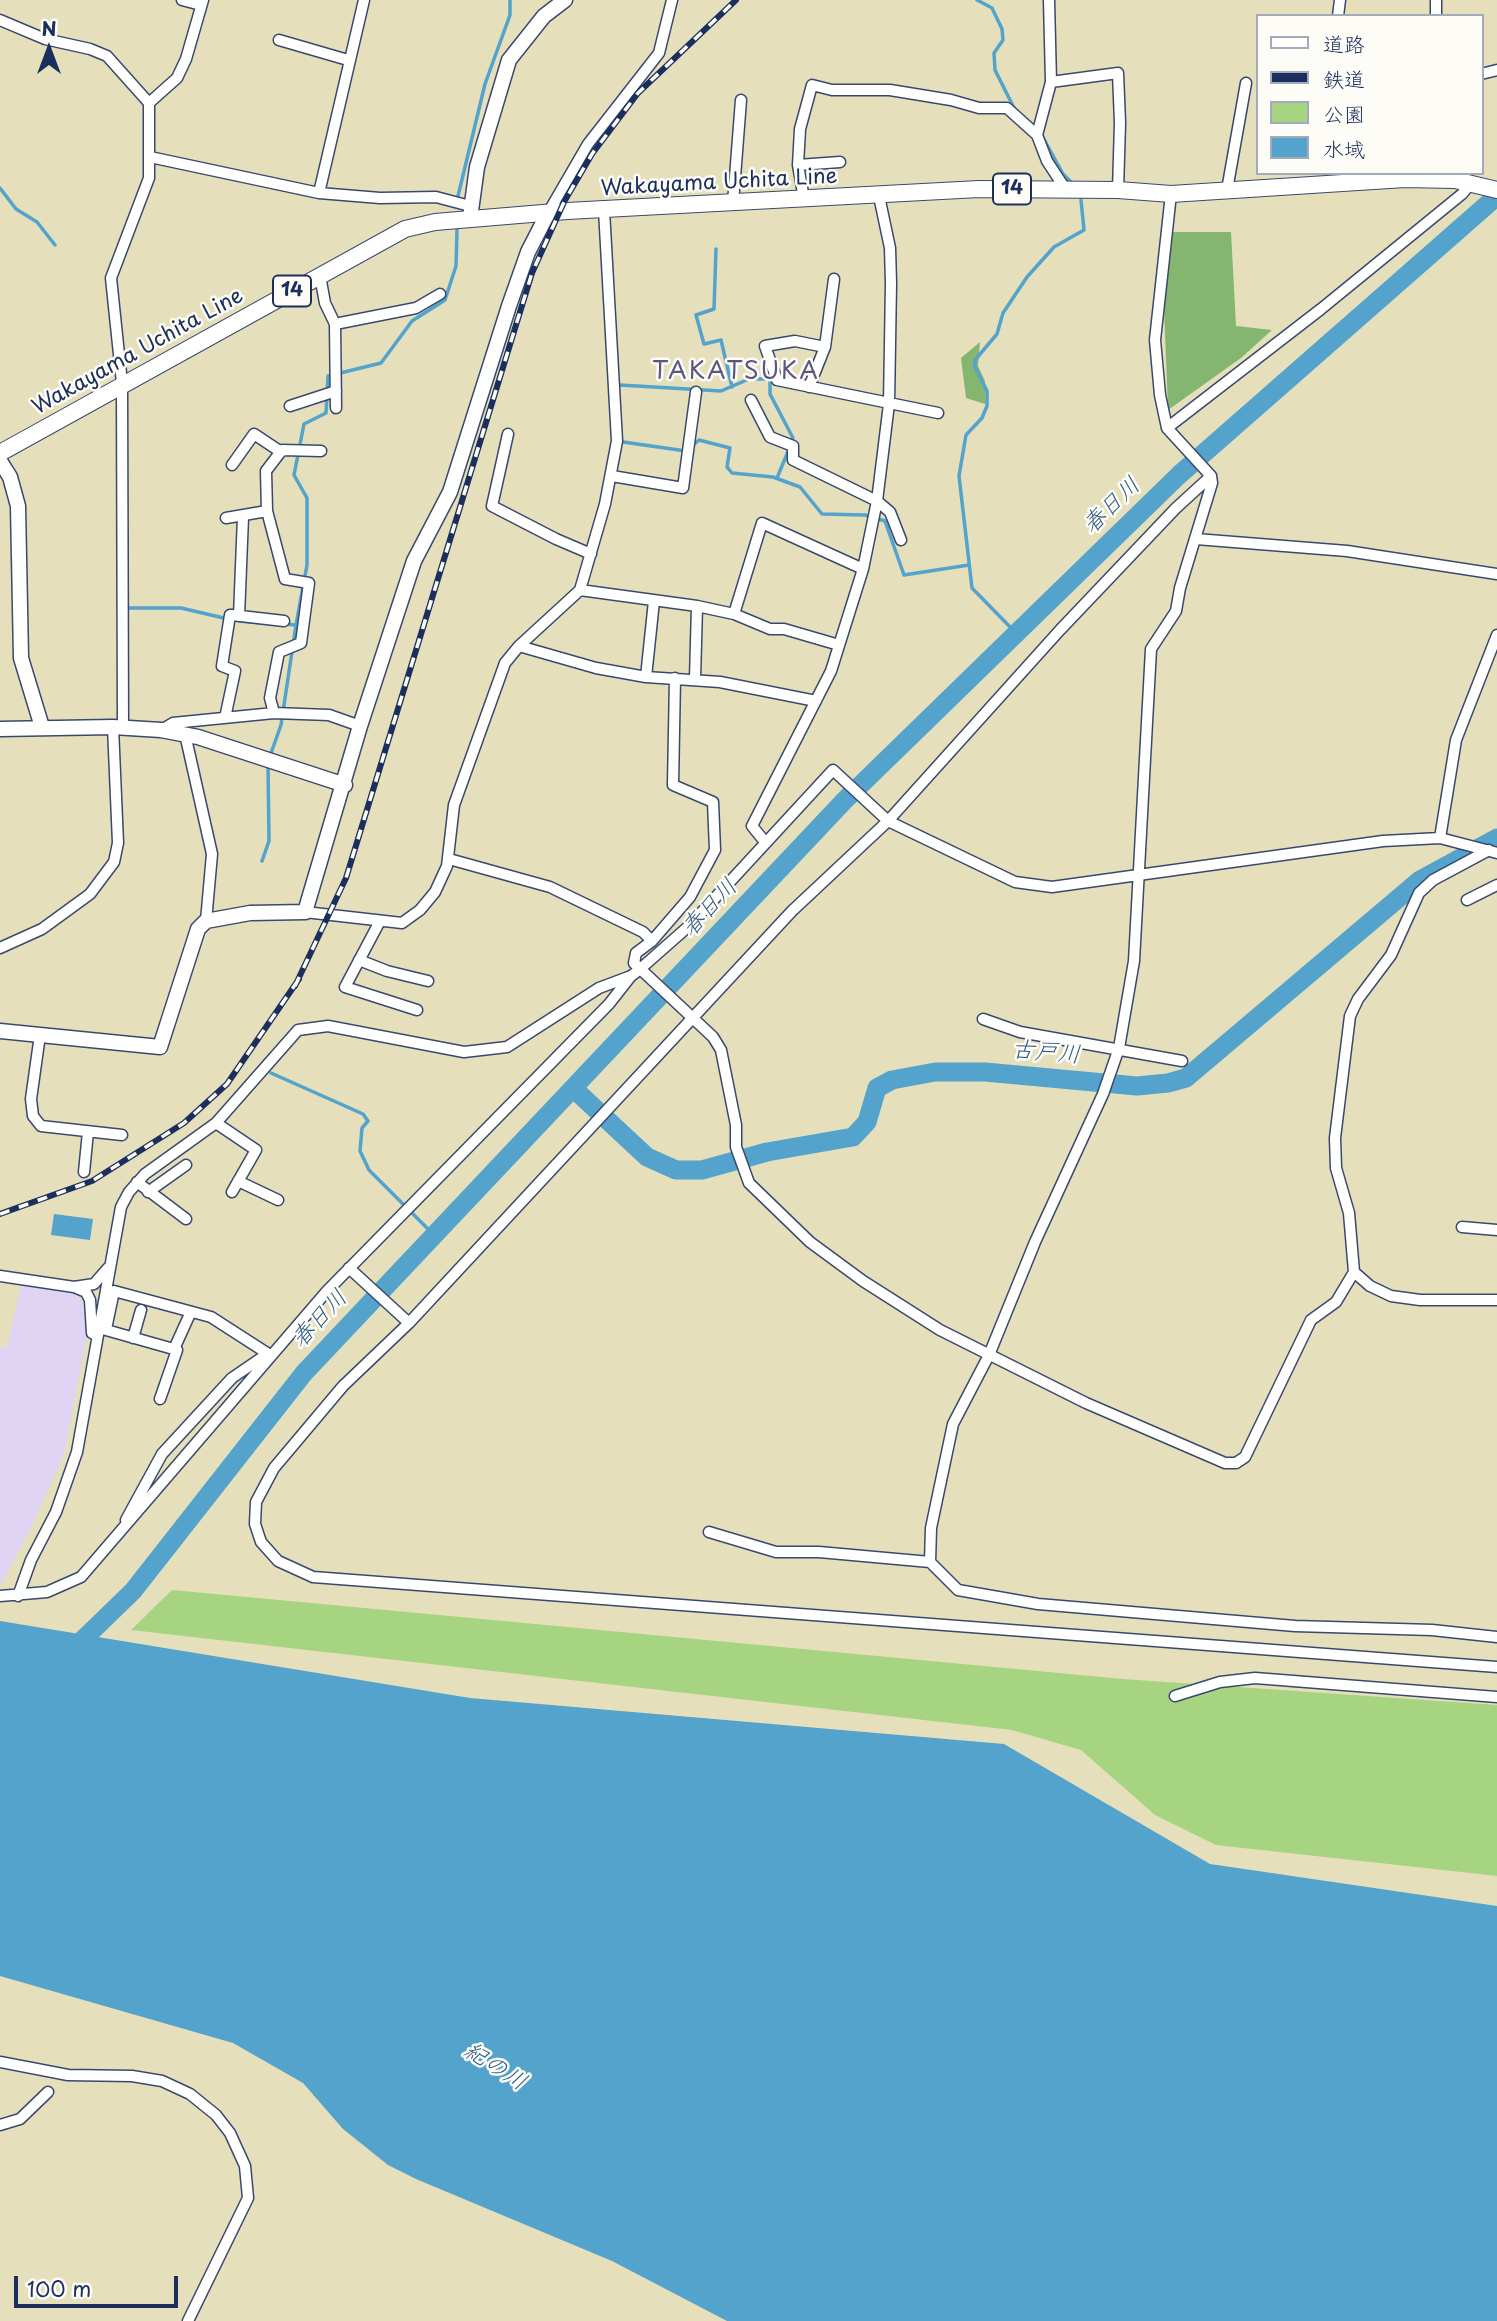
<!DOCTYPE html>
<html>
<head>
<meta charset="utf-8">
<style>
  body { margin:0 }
  #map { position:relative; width:1497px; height:2321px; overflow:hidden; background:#e6dfbb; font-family:"Playpen Sans","Klee One",sans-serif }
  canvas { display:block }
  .legend { position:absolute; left:1256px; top:14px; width:228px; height:161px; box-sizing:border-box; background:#fdfcf7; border:2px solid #a3aaba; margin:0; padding:9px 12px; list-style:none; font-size:21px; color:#1b2f5e }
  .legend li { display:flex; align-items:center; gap:14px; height:35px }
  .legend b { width:35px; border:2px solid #a3aaba }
  .north { position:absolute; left:14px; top:14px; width:70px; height:70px; -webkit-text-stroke:5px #fdfcf7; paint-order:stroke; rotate:0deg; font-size:19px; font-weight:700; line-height:28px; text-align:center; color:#1b2f5e }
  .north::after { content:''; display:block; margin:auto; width:24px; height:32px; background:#1b2f5e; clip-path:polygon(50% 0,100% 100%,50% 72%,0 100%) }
  .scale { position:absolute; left:14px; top:2276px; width:164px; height:32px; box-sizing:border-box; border:4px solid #1b2f5e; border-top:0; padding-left:9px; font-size:21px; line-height:24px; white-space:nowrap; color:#1b2f5e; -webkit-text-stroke:5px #fdfcf7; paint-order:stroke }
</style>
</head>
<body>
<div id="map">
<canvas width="1497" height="2321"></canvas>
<ul class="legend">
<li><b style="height:9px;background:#fff"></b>道路</li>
<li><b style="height:9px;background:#1b2f5e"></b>鉄道</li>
<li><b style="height:19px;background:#a7d481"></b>公園</li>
<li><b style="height:19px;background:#53a3cd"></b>水域</li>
</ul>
<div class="north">N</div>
<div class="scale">100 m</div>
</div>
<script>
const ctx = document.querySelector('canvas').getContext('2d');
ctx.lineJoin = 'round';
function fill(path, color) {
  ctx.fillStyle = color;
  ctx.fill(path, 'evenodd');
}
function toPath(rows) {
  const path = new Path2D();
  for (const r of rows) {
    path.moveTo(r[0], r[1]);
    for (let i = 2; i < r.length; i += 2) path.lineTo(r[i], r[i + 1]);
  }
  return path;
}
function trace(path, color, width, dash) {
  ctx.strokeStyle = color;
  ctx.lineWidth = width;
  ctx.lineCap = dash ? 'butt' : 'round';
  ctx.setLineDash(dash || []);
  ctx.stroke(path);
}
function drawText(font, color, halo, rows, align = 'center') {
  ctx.font = font + ' "Playpen Sans","Klee One",sans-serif';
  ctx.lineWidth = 5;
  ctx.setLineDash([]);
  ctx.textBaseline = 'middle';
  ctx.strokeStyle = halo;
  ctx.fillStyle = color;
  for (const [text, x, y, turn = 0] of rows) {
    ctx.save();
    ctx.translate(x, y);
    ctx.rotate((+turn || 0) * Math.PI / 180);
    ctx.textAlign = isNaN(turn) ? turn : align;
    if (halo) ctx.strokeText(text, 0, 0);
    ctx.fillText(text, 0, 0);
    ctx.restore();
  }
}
const built = toPath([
  [21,1285,71,1291,83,1302,87,1334,64,1454,31,1528,0,1586,0,1346,7,1348]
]);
const green = toPath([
  [172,1590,1123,1679,1497,1705,1497,1876,1216,1845,1155,1815,1081,1750,1012,1730,131,1630]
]);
const forest = toPath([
  [1173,232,1231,232,1236,326,1272,330,1241,358,1168,410,1164,308],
  [980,342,978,366,985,381,985,404,966,398,961,358]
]);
const water = toPath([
  [54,1214,93,1219,90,1240,51,1235],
  [0,1621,470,1698,1004,1744,1210,1864,1497,1906,1497,2321,727,2321,612,2261,416,2179,388,2165,343,2129,303,2083,233,2043,0,1976]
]);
const stream = toPath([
  [977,0,992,8,1002,29,1003,40,994,53,995,70,1014,108],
  [1040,132,1063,174,1073,184],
  [0,188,16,209,37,222,55,245],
  [458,196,485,84,510,15,510,0],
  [716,249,714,309,696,315,704,344,721,340,732,387],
  [620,385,721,391,749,379,770,379,770,394,793,438,791,442],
  [623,442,686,451],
  [692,446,699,440,730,448,727,467,732,473,773,477,800,487,822,514,865,515,885,521,904,575,969,565],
  [777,478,789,449],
  [128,608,181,608,228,619],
  [239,621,262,623],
  [296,625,307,565,307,498,294,475,304,424,326,413,328,376,381,363,412,321,445,300,456,266,457,230],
  [1016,633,972,588,959,476,966,435,982,418,987,406,987,391,975,367,975,360,997,334,1003,313,1027,277,1054,247,1084,230,1081,200],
  [270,756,281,725,296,625,284,624],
  [262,861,269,841,268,764],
  [271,1073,363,1114,368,1121,362,1128,360,1151,369,1170,435,1236]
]);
const river = toPath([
  [574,1089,647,1157,676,1170,702,1170,767,1152,853,1137,867,1122,877,1088,892,1080,935,1072,985,1072,1137,1086,1168,1083,1186,1078,1420,880,1497,838],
  [69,1653,133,1591,304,1373,844,801,1179,475,1497,196]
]);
const street = toPath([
  [182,0,201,5],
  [1049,0,1051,82,1037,135,1047,161,1066,190],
  [1338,16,1340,0],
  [1436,16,1436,0],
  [0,20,45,39,90,49,107,56,149,103,149,178,111,278,122,383,123,729],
  [279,40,348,60],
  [1481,74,1497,70],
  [1051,82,1118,73,1120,123,1118,190],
  [149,103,177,78,186,59,203,0],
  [150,157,319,193,380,198,436,197,470,206],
  [798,165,840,162],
  [1227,190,1246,83],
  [319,193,364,0],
  [804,199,798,165,800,129,812,85,832,90,890,90,951,100,979,108,1007,108,1037,135],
  [733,203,741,100],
  [548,213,588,144,659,53,672,0],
  [320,276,325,303,335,324,336,408],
  [335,324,416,308,440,294],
  [825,347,795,341,765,346,777,380,938,413],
  [809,387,825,347,834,279],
  [751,400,770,437,793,446,793,460,877,501,890,512,901,540],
  [290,406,336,391],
  [1167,428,1321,309,1462,194,1471,183],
  [508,434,492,506,556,539,591,554],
  [232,465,254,434,281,452],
  [612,476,683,488,696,392],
  [1211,476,1176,508,1060,630,888,821,792,911,409,1323,343,1386,274,1468,256,1502,255,1524,261,1542,278,1561,313,1577,1497,1667],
  [226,518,267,511],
  [1196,539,1347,551,1497,574],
  [580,590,697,606,734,614,770,629,784,629,839,645],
  [734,614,762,523,863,569],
  [232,615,284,621],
  [239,616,243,517],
  [519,646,596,668,646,677,720,682,816,701],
  [646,677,654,601],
  [695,679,697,606],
  [274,713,270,698,279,652,301,643,309,583,285,579,267,511,266,471,282,450,321,451],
  [225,718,235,671,222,666,230,615],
  [161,730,173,723,274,713,329,715,360,726],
  [185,734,212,854,206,921],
  [1440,838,1456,740,1497,635],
  [765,842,752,826,831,671,863,569,877,501,889,404,891,283,890,248,879,196],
  [449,859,550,887,643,932,652,941,636,953,634,963,713,1037,721,1050,736,1125,736,1147,749,1183,810,1242,863,1281,940,1330,1086,1403,1225,1463,1236,1463,1245,1457,1311,1320,1336,1302,1354,1272,1349,1213,1336,1168,1335,1138,1350,1016,1358,999,1391,955,1419,893,1433,880,1489,850],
  [1467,900,1497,885],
  [305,912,402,923,420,910,435,892,447,866,454,805,505,663,519,646,580,590,605,504,617,441,604,210],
  [380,921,345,987,417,1010],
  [652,941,690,897,715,850,713,802,673,785,675,678],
  [0,948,42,929,90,894,114,862,118,843,113,727],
  [359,960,387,971,428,981],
  [983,1019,1020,1032,1182,1061],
  [40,1035,31,1099,33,1116,41,1126,122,1135],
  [216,1123,256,1150,232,1192],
  [84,1172,88,1132],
  [238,1181,278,1200],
  [137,1182,186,1219],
  [148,1192,186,1165],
  [1462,1227,1497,1230],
  [349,1268,409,1323],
  [1354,1272,1370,1286,1391,1296,1420,1300,1497,1300],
  [0,1276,74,1287,94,1284,108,1268],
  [74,1287,86,1292,90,1300,92,1333,96,1335],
  [99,1328,177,1350,160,1399],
  [106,1329,114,1291,211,1317,270,1355],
  [133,1338,141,1310],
  [174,1349,189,1316],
  [126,1520,162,1454,232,1378,267,1354],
  [709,1532,776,1552,819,1552,930,1562,958,1590,1038,1604,1295,1626,1432,1630,1497,1637],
  [930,1562,931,1528,953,1424,989,1355,1035,1242,1103,1094,1119,1048,1134,961,1151,649,1176,611,1180,588,1212,483,1211,476,1167,428,1160,395,1155,340,1171,194],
  [0,1596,47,1592,81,1577,327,1291,609,1004,631,976],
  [18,1596,31,1560,56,1512,77,1452,121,1207,129,1192,145,1174,216,1123,298,1030,328,1026,464,1052,507,1047,599,988,631,976,639,970,690,925,833,770,888,821,1015,882,1052,887,1383,841,1440,838,1497,853],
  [1175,1696,1220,1682,1255,1678,1497,1697],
  [0,2062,68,2075,132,2076,162,2081,190,2094,216,2115,230,2133,245,2166,248,2198,188,2321],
  [0,2125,20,2119,48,2092]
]);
const secondary = toPath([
  [470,218,477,167,509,60,544,16,565,0],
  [0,461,10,477,18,506,21,658,42,727],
  [0,729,113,727,161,730,198,737,345,785],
  [0,1031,160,1047,198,929,206,921,250,913,305,912,360,726,414,561,450,492,509,306,528,252,548,213]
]);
const primary = toPath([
  [0,453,405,229,435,222,567,211,979,189,1118,190,1171,194,1405,179,1455,180,1497,190]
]);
const rail = toPath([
  [295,986,346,878,532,273,564,202,592,154,638,93,736,0],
  [0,1214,92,1181,184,1123,227,1084,299,979]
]);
const shields = [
  [1012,189,38],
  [292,291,38]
];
const shieldNames = [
  ["14",1012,189],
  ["14",292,291]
];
const streetNames = [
  ["Wakayama Uchita Line",719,183,-3],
  ["Wakayama Uchita Line",138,352,-29]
];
const waterNames = [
  ["春日川",1112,506,-44],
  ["春日川",710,908,-47],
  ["古戸川",1046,1053,5],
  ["春日川",320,1319,-47],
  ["紀の川",495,2067,32]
];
const quarterNames = [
  ["TAKATSUKA",736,372]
];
fill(built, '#e0d4f4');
fill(green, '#a7d481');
fill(forest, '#85b66f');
fill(water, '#53a3cd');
trace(stream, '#53a3cd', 3.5);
trace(river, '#53a3cd', 19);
trace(street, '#39496c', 13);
trace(secondary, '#39496c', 17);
trace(primary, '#39496c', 18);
trace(street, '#fff', 10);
trace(secondary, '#fff', 14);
trace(primary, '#fff', 16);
trace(rail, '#1b2f5e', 6);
trace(rail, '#fdfcf7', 3.5, [10]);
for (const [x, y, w] of shields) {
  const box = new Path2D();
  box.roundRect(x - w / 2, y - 15.5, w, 31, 5);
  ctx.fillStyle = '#fdfcf7';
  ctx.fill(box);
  trace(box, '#1b2f5e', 2);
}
drawText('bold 19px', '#1b2f5e', null, shieldNames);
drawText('21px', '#1b2f5e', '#fdfcf7', streetNames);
drawText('italic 23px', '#315d8a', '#fdfcf7', waterNames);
ctx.letterSpacing = '2px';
drawText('24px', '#5b5680', '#fdfcf7', quarterNames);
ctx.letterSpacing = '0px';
</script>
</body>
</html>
